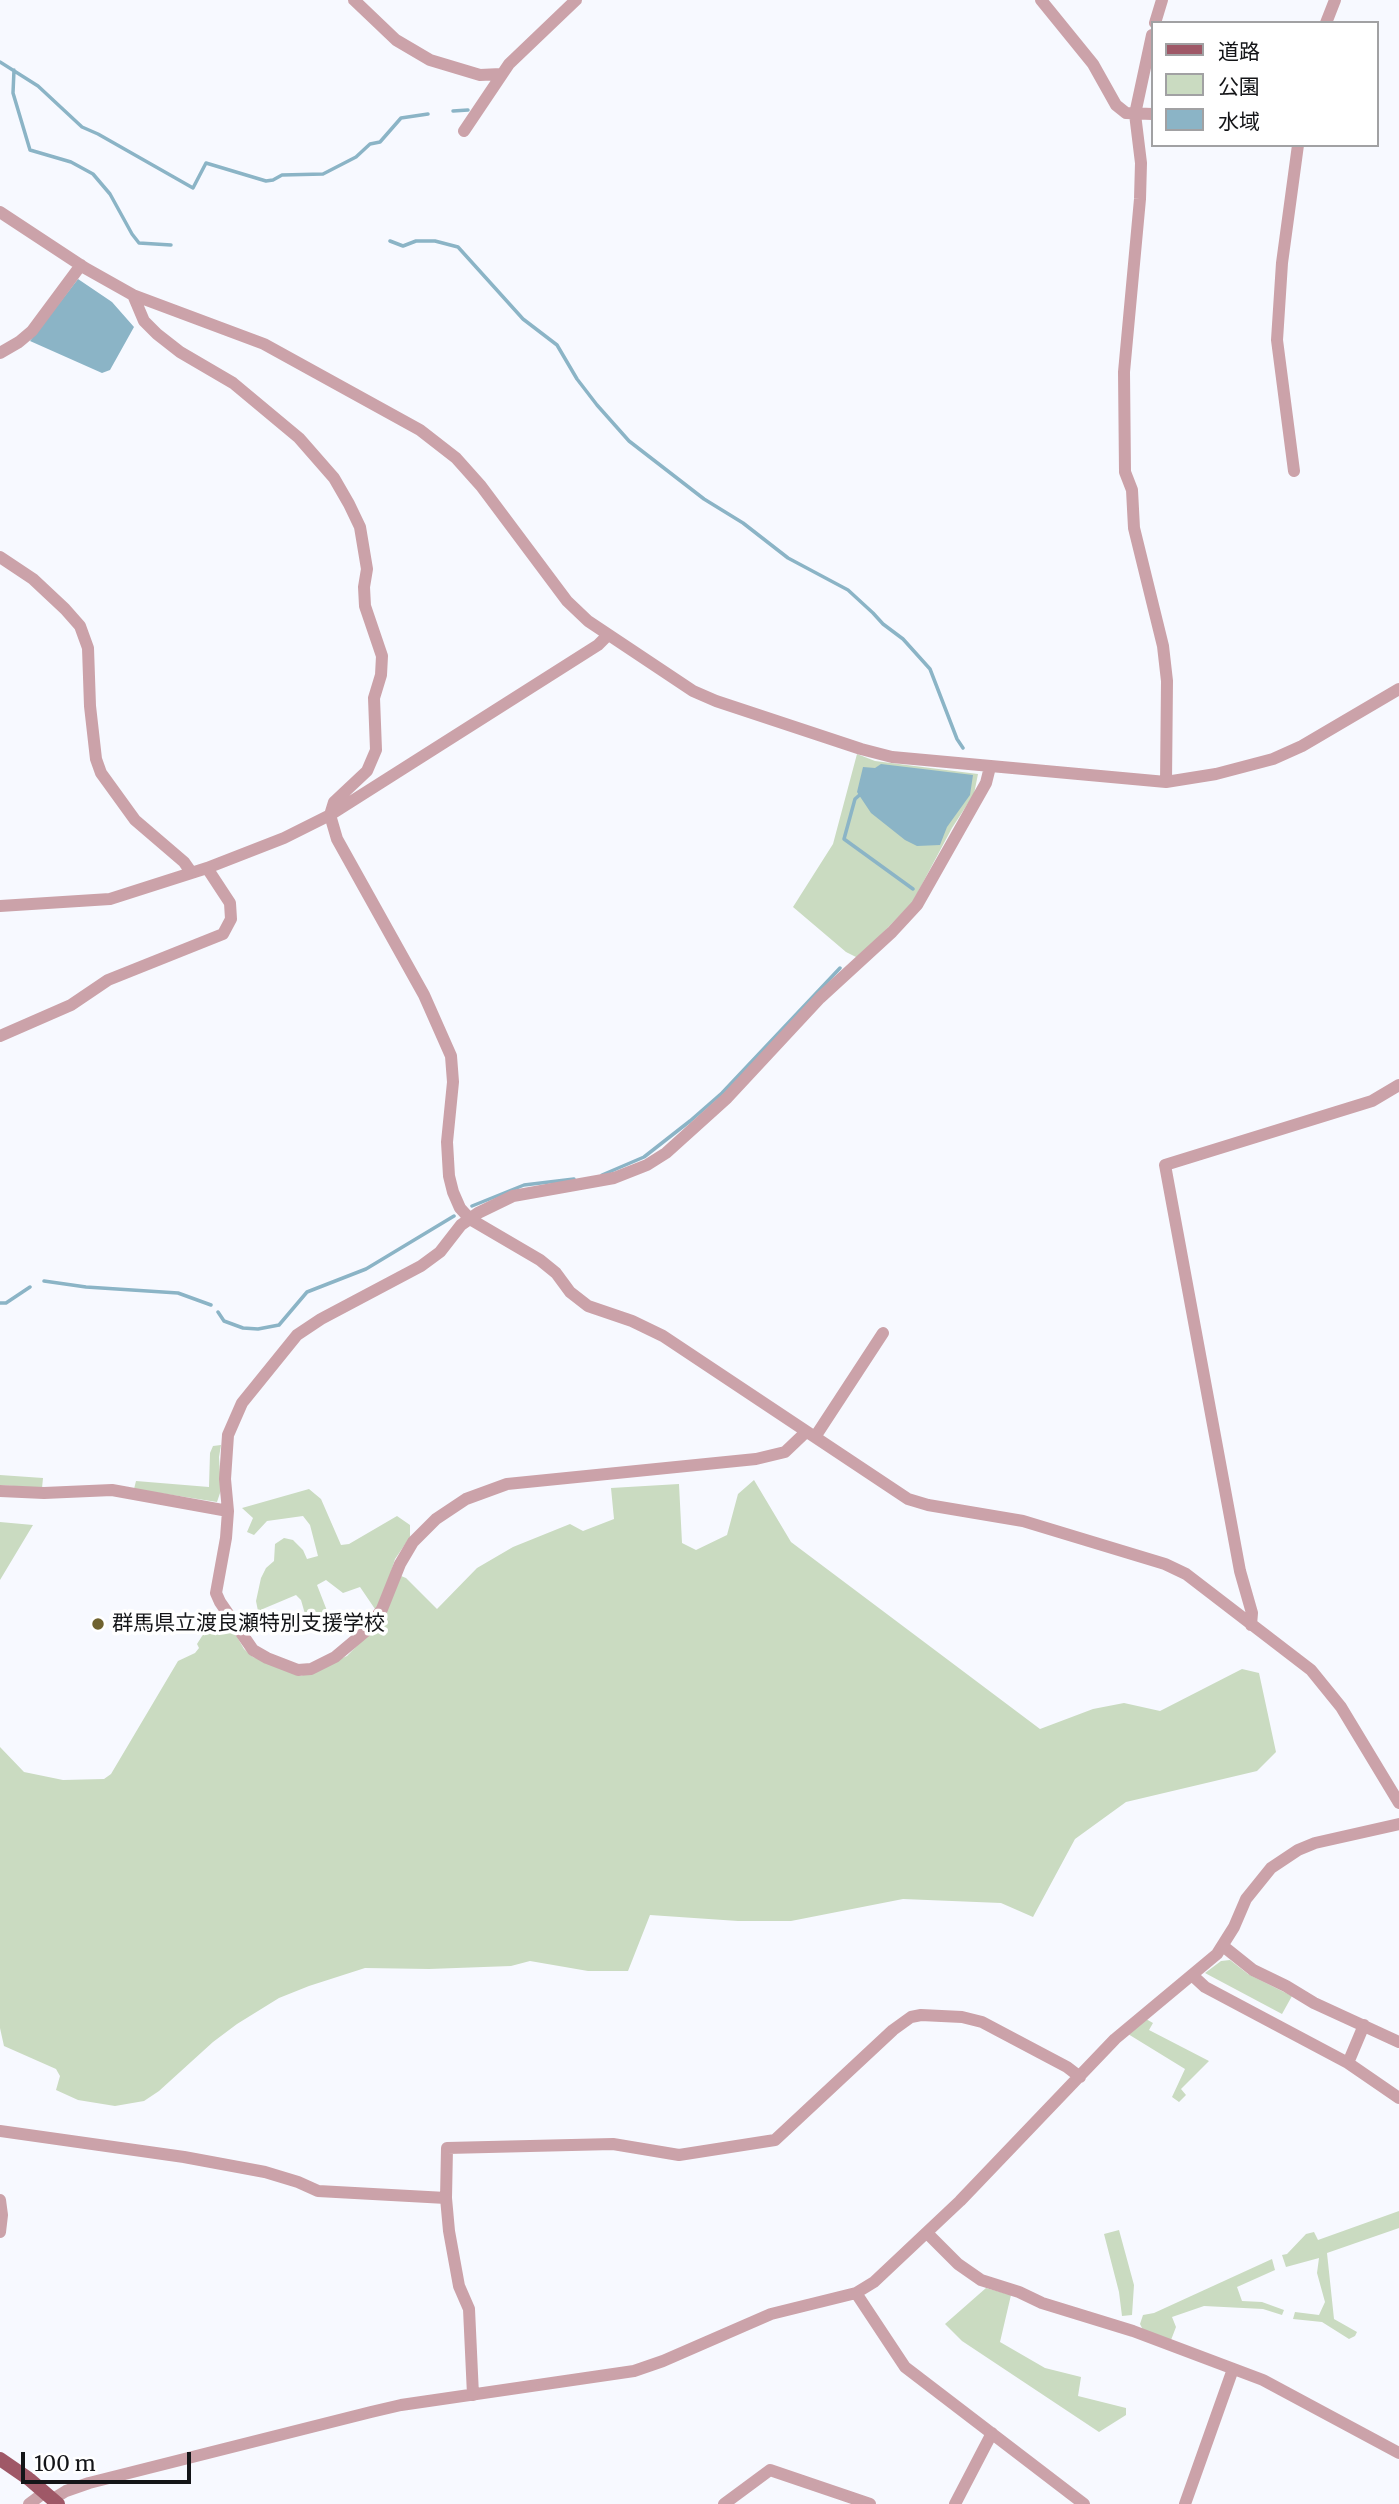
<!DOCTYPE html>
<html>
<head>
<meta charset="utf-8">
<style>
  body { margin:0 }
  #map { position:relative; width:1399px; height:2504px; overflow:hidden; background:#f7f9ff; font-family:Merriweather,"Noto Sans JP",serif }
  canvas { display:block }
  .legend { position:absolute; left:1151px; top:21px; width:228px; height:126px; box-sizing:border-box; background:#fff; border:2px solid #a1a1a3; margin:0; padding:9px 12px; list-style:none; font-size:21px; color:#141518 }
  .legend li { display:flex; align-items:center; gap:14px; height:35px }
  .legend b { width:35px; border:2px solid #a1a1a3 }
  .scale { position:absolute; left:21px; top:2452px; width:170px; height:32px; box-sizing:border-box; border:4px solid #141518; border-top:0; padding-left:9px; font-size:21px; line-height:24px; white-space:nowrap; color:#141518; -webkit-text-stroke:5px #fff; paint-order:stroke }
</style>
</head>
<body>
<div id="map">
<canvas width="1399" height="2504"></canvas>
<ul class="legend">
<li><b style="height:9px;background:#9f5867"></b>道路</li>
<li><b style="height:19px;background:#cadbc1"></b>公園</li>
<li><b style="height:19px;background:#8bb4c6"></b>水域</li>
</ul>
<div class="scale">100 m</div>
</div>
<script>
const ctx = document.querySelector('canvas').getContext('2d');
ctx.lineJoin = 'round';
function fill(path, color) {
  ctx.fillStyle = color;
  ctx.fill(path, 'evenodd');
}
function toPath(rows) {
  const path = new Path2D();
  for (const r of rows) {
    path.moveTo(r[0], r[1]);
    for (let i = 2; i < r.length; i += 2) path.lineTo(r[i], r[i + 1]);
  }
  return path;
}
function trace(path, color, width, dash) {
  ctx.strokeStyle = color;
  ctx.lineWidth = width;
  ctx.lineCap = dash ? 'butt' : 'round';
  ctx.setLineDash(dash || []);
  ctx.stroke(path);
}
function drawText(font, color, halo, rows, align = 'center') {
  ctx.font = font + ' Merriweather,"Noto Sans JP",serif';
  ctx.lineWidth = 7;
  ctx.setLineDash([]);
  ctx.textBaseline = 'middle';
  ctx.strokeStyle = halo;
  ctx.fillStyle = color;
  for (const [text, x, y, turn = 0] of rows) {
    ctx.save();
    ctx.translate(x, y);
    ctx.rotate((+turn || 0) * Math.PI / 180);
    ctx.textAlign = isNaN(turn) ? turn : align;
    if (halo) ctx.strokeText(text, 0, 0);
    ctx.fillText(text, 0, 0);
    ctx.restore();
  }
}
const green = toPath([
  [857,754,875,761,978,774,974,794,952,828,912,903,858,958,846,952,793,907,833,844],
  [221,1445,219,1457,221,1490,217,1502,134,1489,136,1481,209,1487,210,1453,213,1446],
  [0,1475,43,1478,42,1488,0,1485],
  [754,1480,791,1542,1040,1729,1093,1709,1124,1703,1160,1711,1242,1669,1259,1673,1276,1752,1257,1771,1126,1802,1075,1839,1033,1917,1001,1903,903,1899,791,1921,738,1921,650,1915,628,1971,588,1971,530,1961,511,1966,429,1969,365,1968,309,1986,279,1998,237,2024,213,2042,159,2091,144,2101,115,2106,78,2100,56,2090,60,2076,56,2069,4,2046,0,2028,0,1747,24,1772,63,1780,104,1779,111,1774,178,1661,195,1653,199,1648,197,1644,216,1614,224,1614,244,1649,253,1657,301,1676,347,1656,378,1624,375,1609,360,1587,343,1593,326,1580,317,1585,331,1621,330,1627,314,1633,309,1628,301,1600,296,1595,258,1611,256,1601,261,1578,266,1568,274,1561,275,1544,284,1538,293,1540,303,1550,307,1559,318,1556,310,1525,303,1516,267,1521,254,1535,247,1532,253,1518,242,1508,309,1489,321,1499,341,1545,349,1544,397,1516,410,1525,410,1537,395,1559,391,1572,406,1578,437,1609,477,1568,513,1547,570,1524,583,1531,614,1519,611,1488,679,1484,682,1543,696,1550,727,1535,738,1494],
  [0,1522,33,1525,0,1580],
  [1230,1960,1248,1974,1292,1996,1282,2014,1205,1973,1221,1961],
  [1146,2019,1153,2023,1149,2030,1209,2061,1181,2089,1186,2095,1179,2102,1172,2097,1185,2069,1128,2034],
  [1399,2211,1399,2228,1327,2253,1334,2319,1357,2332,1355,2336,1349,2339,1322,2322,1293,2319,1295,2312,1319,2315,1325,2302,1317,2273,1319,2258,1286,2267,1282,2255,1287,2254,1306,2234,1314,2232,1318,2240],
  [1119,2230,1134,2285,1132,2315,1122,2316,1119,2292,1104,2234],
  [1272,2259,1275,2270,1237,2287,1242,2301,1262,2302,1284,2310,1282,2315,1263,2309,1204,2306,1172,2317,1176,2327,1171,2340,1143,2330,1140,2324,1143,2315,1154,2313],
  [986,2288,1011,2295,1000,2342,1045,2368,1081,2377,1078,2396,1126,2408,1126,2415,1099,2432,962,2341,945,2324]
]);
const water = toPath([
  [78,279,112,302,134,327,110,370,102,373,30,341],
  [881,764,973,775,970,795,947,827,940,845,917,846,905,840,871,813,857,792,863,767,875,768]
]);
const stream = toPath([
  [0,62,38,86,82,127,98,134,193,188,206,163,266,181,273,180,282,175,323,174,356,157,370,144,380,142,401,118,428,114],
  [14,70,13,93,30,150,71,162,93,174,110,194,132,234,139,243,171,245],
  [453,111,468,110],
  [390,241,403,246,416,241,435,241,458,247,523,319,557,345,577,379,597,405,629,441,704,499,743,523,788,558,848,590,873,613,883,624,903,639,930,669,957,739,963,748],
  [863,792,855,799,844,839,913,889],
  [602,1175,644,1157,690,1121,722,1093,840,968],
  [472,1206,524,1185,574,1179],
  [44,1281,86,1287,178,1293,211,1305],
  [0,1303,6,1303,30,1287],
  [218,1312,224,1321,243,1328,258,1329,279,1325,307,1292,366,1269,454,1216]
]);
const minor = toPath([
  [354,0,396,40,430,60,480,75,501,74],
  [1041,0,1093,64,1116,105,1126,113,1152,114],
  [1155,23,1162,0],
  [1326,23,1335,0],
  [1152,35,1135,114,1141,163,1140,199,1124,372,1125,472,1132,490,1134,528,1163,646,1167,681,1166,782],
  [464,131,509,64,576,0],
  [0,212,85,268,133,295,264,344,420,430,456,458,481,486,567,601,588,621,693,691,716,701,861,749,892,757,1166,782,1216,774,1273,759,1302,746,1399,689],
  [133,295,144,321,157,334,180,352,233,383,299,438,334,478,349,504,360,527,367,569,364,587,365,606,382,656,381,675,374,698,376,750,367,771,334,802,330,815,337,839,424,995,451,1056,453,1082,447,1142,449,1176,453,1192,460,1208,470,1219,540,1260,556,1273,570,1292,588,1306,632,1321,663,1336,908,1499,928,1505,1023,1521,1165,1564,1186,1574,1311,1670,1341,1707,1399,1803],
  [0,353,19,342,32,331,81,265],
  [1294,471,1277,340,1282,263,1298,145],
  [0,557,33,579,65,609,80,626,88,648,90,706,96,759,101,773,135,820,184,862,191,872],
  [0,906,110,899,207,868,284,838,330,815,598,645,607,636],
  [0,1036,71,1005,108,980,223,934,231,919,230,903,207,868],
  [806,1432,785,1452,756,1459,507,1484,466,1499,436,1519,413,1542,400,1564,382,1609,366,1631,335,1657,311,1669,298,1670,267,1658,253,1650,220,1602,216,1593,226,1538,228,1511,225,1479,228,1435,242,1403,297,1335,321,1319,421,1266,440,1252,461,1225,478,1213,513,1196,614,1178,647,1165,666,1153,727,1098,820,998,892,932,917,905,986,783,990,767],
  [815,1437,883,1333],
  [0,1491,44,1493,112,1490,228,1511],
  [1251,1625,1252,1613,1240,1571,1165,1165,1372,1101,1399,1085],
  [1223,1946,1253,1970,1286,1986,1314,2003,1399,2042],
  [1192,1975,1205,1987,1348,2063,1399,2098],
  [1348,2063,1364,2025],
  [0,2131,184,2157,265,2172,298,2182,318,2191,446,2198],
  [0,2200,2,2215,0,2232],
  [927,2233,958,2264,981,2280,1019,2292,1042,2303,1133,2331,1263,2380,1399,2453],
  [856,2293,905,2367,1084,2504],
  [473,2395,469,2309,459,2286,449,2231,446,2198,447,2148,613,2144,679,2155,775,2140,893,2030,911,2017,921,2015,962,2017,982,2022,1067,2067,1080,2077],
  [53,2499,66,2491,89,2483,371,2412,401,2405,634,2371,663,2361,771,2314,856,2293,874,2282,960,2201,1115,2039,1217,1954,1234,1927,1246,1899,1271,1868,1298,1850,1315,1843,1399,1824],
  [29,2504,45,2492],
  [724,2504,770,2470,870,2504],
  [955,2504,992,2433],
  [1185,2504,1233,2369]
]);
const major = toPath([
  [0,2459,29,2479,58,2504]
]);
const markers = [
  [98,1624,7,"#6f622f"]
];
const poiNames = [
  ["群馬県立渡良瀬特別支援学校",112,1624]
];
fill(green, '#cadbc1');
fill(water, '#8bb4c6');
trace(stream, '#8bb4c6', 3.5);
trace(minor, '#cba2a9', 12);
trace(major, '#9f5867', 14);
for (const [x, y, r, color] of markers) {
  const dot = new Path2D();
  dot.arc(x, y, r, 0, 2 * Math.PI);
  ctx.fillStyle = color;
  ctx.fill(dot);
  trace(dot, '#fff', 2.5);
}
drawText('21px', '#141518', '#fff', poiNames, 'left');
</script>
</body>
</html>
